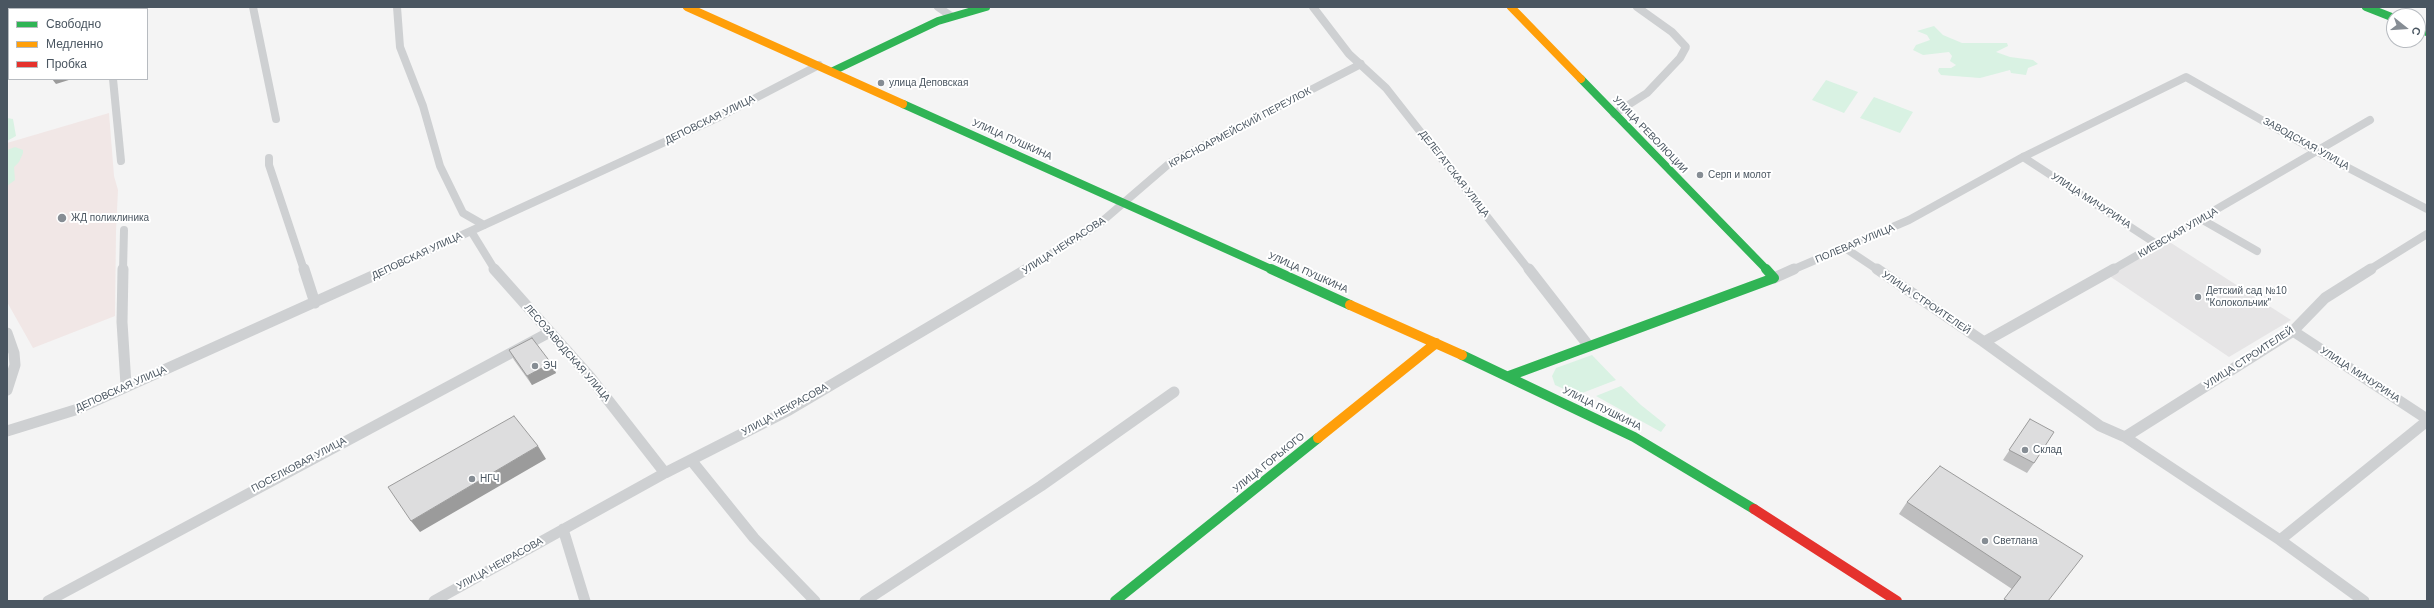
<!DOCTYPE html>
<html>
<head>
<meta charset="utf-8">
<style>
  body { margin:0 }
  #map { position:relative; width:2434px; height:608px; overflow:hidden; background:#f4f4f4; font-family:Helvetica,sans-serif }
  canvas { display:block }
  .frame { position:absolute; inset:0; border:8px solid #4a5661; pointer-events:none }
  .legend { position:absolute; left:8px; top:8px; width:140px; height:72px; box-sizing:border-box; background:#fff; border:1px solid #b7bbc0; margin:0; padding:5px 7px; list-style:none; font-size:12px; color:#4a5661 }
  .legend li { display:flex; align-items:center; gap:8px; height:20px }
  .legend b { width:20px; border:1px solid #b7bbc0 }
  .north { position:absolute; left:2386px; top:8px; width:40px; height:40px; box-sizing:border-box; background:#fff; border:1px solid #b7bbc0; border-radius:50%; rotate:107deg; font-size:11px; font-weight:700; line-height:16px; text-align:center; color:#4a5661 }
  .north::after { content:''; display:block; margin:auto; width:14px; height:18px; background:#868d94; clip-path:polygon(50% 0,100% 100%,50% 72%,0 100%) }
</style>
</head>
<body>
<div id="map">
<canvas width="2434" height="608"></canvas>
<div class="frame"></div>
<ul class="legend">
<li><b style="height:5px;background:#30b455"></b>Свободно</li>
<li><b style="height:5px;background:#ff9f0a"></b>Медленно</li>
<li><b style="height:5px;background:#e5322d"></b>Пробка</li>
</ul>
<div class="north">С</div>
</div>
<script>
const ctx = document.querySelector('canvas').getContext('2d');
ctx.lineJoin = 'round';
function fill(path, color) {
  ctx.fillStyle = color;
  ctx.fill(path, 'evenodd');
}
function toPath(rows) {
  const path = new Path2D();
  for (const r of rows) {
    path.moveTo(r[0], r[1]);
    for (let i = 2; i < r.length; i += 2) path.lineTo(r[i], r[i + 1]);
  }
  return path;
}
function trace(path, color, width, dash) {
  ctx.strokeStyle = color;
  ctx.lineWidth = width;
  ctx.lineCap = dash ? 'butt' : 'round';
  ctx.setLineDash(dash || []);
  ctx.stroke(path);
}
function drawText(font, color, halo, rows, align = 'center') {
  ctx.font = font + ' Helvetica,sans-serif';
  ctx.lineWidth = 4;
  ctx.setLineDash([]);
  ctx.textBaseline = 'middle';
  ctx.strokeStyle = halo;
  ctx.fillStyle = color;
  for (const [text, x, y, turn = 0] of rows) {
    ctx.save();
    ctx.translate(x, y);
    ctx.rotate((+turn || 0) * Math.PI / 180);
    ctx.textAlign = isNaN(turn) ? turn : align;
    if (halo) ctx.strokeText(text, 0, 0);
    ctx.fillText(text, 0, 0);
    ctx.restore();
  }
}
const education = toPath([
  [2168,241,2291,320,2229,357,2108,275]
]);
const medical = toPath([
  [109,113,114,176,118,190,116,231,115,316,33,348,7,302,7,143]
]);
const green = toPath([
  [1934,26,1943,35,1962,43,2007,43,2008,46,1996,52,2010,57,2033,60,2038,64,2028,68,2026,75,2011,73,2010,70,1980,78,1941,75,1938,71,1939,68,1951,68,1956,65,1950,61,1952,56,1949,52,1923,55,1913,50,1916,45,1930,40,1927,35,1917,31],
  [1826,80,1858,92,1844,113,1812,100],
  [1874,97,1913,112,1900,133,1860,118],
  [7,118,13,119,16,136,7,141],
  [15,147,23,150,23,153,19,162,14,167,15,180,7,186,7,150],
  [1592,355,1616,380,1577,395,1555,385,1552,376,1556,368],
  [1621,386,1641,405,1666,425,1661,432,1596,396]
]);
const streetFar1 = toPath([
  [106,7,107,9],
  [253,7,276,119],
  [397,7,400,47,423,106,440,166,463,213,484,225],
  [938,7,951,16],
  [1313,7,1349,54,1386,88,1529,270],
  [113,79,121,161],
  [1614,114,1647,93,1680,58,1686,47,1672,32,1637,7],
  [2023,157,2158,245],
  [269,158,269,165,304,270],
  [2201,219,2257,251],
  [471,231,495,270],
  [1845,248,1878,270],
  [123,270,124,230],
  [386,270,719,117,819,65],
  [1025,270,1099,224,1171,162,1361,64],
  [1792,270,1909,220,2023,157,2186,77,2316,151,2427,209],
  [2112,270,2370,120],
  [2369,270,2427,234]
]);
const street = toPath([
  [123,269,122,322,126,385],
  [304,269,315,303],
  [494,269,590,377,665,473],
  [1529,269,1588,345],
  [1877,269,1984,342,2100,426,2125,437,2280,540],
  [1774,278,1794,269],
  [2293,331,2427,419],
  [7,333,14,353,15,365,7,390],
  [1984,342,2114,269],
  [7,431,75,410,388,269],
  [2125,437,2293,331,2325,298,2371,269],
  [691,460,754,538,815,601],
  [563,529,585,601],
  [48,601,550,332],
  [434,601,665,473,789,410,1027,269],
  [865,601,1041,486,1174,392],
  [2364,601,2280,540,2427,421]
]);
const fastFar1 = toPath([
  [2366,7,2394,18],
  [7,27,9,26],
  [2418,28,2427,32],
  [833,71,938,21,986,7],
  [1581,79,1767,270],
  [903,104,1273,270]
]);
const fast = toPath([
  [1271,269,1350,305],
  [1462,355,1634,437,1754,509],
  [1509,376,1774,278,1766,269],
  [1115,601,1318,438]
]);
const slowFar1 = toPath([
  [687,7,903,104],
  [1511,7,1581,79],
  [59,9,64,7]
]);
const slow = toPath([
  [1350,305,1462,355],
  [1318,438,1436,343]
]);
const jam = toPath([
  [1754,509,1897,601]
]);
const wall = toPath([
  [509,350,551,363,556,373,532,385,514,360],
  [2030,419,2034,463,2027,473,2003,460],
  [1940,466,2048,601,2003,601,2012,589,1899,514,1907,502]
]);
const shadedWall = toPath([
  [52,79,72,79,56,84],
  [551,363,556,373,532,385,527,376],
  [538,446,546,459,420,532,411,521]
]);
const building = toPath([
  [532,338,551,363,527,376,509,350,532,338],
  [514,416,538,446,411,521,388,487,514,416],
  [2030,419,2054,432,2034,463,2009,450,2030,419],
  [1940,466,2083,556,2048,601,2008,601,2004,599,2021,577,1907,502,1940,466]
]);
const markers = [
  [881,83,4,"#868d94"],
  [1700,175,4,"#868d94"],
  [62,218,5,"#868d94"],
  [2198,297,4,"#868d94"],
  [535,366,4,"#868d94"],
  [2025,450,4,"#868d94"],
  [472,479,4,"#868d94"],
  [1985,541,4,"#868d94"]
];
const poiNames = [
  ["улица Деповская",889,83],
  ["Серп и молот",1708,175],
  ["ЖД поликлиника",71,218],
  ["Детский сад №10",2206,291],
  ["\"Колокольчик\"",2206,303],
  ["ЭЧ",543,366],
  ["Склад",2033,450],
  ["НГЧ",480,479],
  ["Светлана",1993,541]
];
const streetNames = [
  ["ДЕПОВСКАЯ УЛИЦА",710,120,-26],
  ["КРАСНОАРМЕЙСКИЙ ПЕРЕУЛОК",1240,128,-28],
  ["УЛИЦА РЕВОЛЮЦИИ",1650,135,46],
  ["УЛИЦА ПУШКИНА",1012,140,24],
  ["ЗАВОДСКАЯ УЛИЦА",2306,144,29],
  ["ДЕЛЕГАТСКАЯ УЛИЦА",1454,174,52],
  ["УЛИЦА МИЧУРИНА",2091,201,33],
  ["КИЕВСКАЯ УЛИЦА",2178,233,-30],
  ["ПОЛЕВАЯ УЛИЦА",1855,244,-23],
  ["УЛИЦА НЕКРАСОВА",1064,246,-33],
  ["ДЕПОВСКАЯ УЛИЦА",417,256,-25],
  ["УЛИЦА ПУШКИНА",1308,273,24],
  ["УЛИЦА СТРОИТЕЛЕЙ",1926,303,34],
  ["ЛЕСОЗАВОДСКАЯ УЛИЦА",567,353,49],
  ["УЛИЦА СТРОИТЕЛЕЙ",2249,358,-33],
  ["УЛИЦА МИЧУРИНА",2360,375,33],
  ["ДЕПОВСКАЯ УЛИЦА",121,389,-24],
  ["УЛИЦА ПУШКИНА",1602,409,26],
  ["УЛИЦА НЕКРАСОВА",785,410,-29],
  ["УЛИЦА ГОРЬКОГО",1269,463,-39],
  ["ПОСЕЛКОВАЯ УЛИЦА",299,465,-28],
  ["УЛИЦА НЕКРАСОВА",500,564,-29]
];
fill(education, '#e6e5e6');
fill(medical, '#f1e7e6');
fill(green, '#d9f2e3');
trace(streetFar1, '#ced0d2', 8);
trace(street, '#ced0d2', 11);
trace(fastFar1, '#30b455', 8);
trace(fast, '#30b455', 10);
trace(slowFar1, '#ff9f0a', 8);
trace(slow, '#ff9f0a', 10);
trace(jam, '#e5322d', 10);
fill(wall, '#bebebf');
fill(shadedWall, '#9b9b9b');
fill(building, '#ddddde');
trace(building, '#9b9b9b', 1);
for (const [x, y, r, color] of markers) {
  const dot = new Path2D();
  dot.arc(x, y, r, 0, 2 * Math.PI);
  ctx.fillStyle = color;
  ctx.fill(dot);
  trace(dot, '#fff', 1.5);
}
drawText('10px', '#4a5661', '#fff', poiNames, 'left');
drawText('10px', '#4a5661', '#fff', streetNames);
</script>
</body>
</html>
